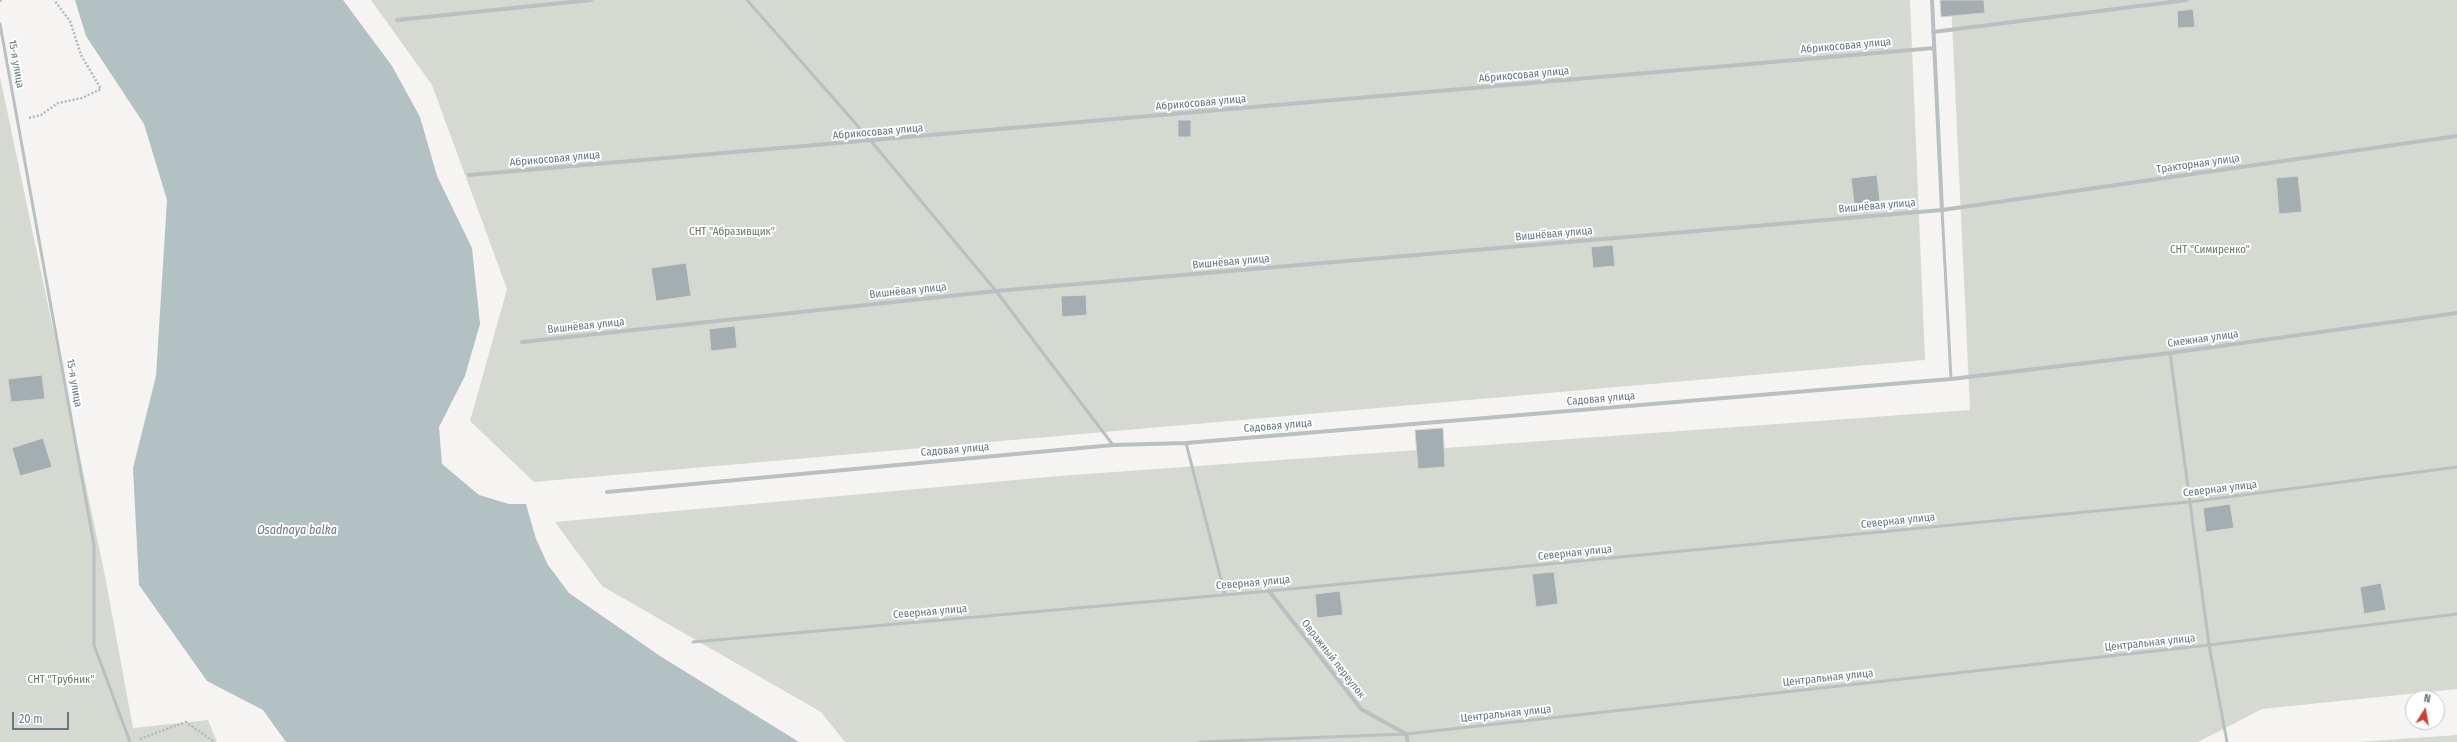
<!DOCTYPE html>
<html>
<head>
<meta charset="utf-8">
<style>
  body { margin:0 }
  #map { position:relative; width:2457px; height:742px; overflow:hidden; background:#f5f4f2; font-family:"Fira Sans Condensed",sans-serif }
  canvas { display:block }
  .north { position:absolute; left:2405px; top:690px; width:40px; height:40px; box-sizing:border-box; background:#fff; border:1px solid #c2c9cc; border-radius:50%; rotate:11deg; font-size:11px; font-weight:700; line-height:16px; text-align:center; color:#677980 }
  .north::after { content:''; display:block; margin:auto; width:14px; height:18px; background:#d13d35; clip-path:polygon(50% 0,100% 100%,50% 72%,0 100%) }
  .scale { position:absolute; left:12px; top:712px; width:57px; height:18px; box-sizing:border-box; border:2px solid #677980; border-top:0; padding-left:5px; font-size:12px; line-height:14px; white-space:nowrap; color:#677980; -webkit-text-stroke:3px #fff; paint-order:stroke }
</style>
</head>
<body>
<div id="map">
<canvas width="2457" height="742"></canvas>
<div class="north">N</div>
<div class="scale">20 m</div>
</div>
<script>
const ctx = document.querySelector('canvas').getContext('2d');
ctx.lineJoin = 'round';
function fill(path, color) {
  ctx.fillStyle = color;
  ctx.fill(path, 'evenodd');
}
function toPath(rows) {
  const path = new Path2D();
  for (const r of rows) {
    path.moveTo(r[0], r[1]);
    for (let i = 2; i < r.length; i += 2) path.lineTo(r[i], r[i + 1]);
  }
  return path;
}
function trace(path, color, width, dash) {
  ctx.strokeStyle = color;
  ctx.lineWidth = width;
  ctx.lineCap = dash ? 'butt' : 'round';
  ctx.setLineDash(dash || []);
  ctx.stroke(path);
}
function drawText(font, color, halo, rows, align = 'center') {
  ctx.font = font + ' "Fira Sans Condensed",sans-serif';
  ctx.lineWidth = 4;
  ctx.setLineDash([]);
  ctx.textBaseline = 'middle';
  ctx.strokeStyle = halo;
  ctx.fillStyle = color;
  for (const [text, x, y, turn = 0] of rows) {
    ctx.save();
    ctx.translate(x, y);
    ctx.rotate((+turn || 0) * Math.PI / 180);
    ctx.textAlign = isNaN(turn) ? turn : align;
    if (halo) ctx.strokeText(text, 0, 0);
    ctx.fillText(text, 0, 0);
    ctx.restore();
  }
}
const green = toPath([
  [371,0,1910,0,1925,360,534,482,470,421,507,289,432,85],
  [1951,0,2457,0,2457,689,2262,709,2198,742,845,742,821,712,602,586,555,522,1059,476,1970,410],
  [0,77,105,576,133,728,208,720,217,742,0,742],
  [2457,735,2457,742,2357,742]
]);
const water = toPath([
  [75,0,343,0,392,66,420,117,437,176,472,248,480,324,465,376,439,427,442,464,479,495,509,504,526,504,536,539,548,565,569,593,660,656,799,742,286,742,263,710,207,681,139,585,133,468,156,376,167,200,144,124,86,36]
]);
const building = toPath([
  [1940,0,1984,0,1985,13,1941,17,1940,0],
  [2193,9,2195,27,2178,28,2177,11,2193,9],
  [1178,120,1191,120,1191,137,1178,137,1178,120],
  [1877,175,1880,201,1854,204,1851,178,1877,175],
  [2298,176,2302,212,2279,214,2276,178,2298,176],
  [1613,245,1615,266,1593,268,1591,247,1613,245],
  [686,263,691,296,656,301,651,268,686,263],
  [1086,295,1087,315,1062,317,1061,296,1086,295],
  [735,326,737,348,711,351,709,329,735,326],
  [42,375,45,399,11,402,8,379,42,375],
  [1443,428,1445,467,1418,469,1415,430,1443,428],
  [43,438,52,467,20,476,12,448,43,438],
  [2230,504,2234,528,2206,532,2203,508,2230,504],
  [1554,572,1558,604,1536,607,1532,574,1554,572],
  [2381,583,2386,610,2364,614,2360,587,2381,583],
  [1340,591,1343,615,1317,618,1315,594,1340,591]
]);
const path = toPath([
  [0,1,2,0],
  [29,118,41,115,58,103,82,98,101,89,81,55,70,21,54,0],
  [140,739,186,722,214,742]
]);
const lane = toPath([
  [747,0,871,141,996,291,1113,445],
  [0,24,94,545,94,645,130,742],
  [1942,210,1951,379],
  [2170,353,2209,645,2227,742],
  [1186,443,1225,595],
  [693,642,1269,591,2189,502,2457,467],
  [1199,742,1406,734,2209,645,2457,614]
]);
const street = toPath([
  [1932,0,1942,210],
  [397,20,591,0],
  [1933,32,2187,0],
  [469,175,1934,48],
  [522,342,996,291,1942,210,2457,136],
  [607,492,1113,445,1186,443,1951,379,2170,353,2457,313],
  [1269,591,1361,709,1406,734,1408,742]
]);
const streetNames = [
  ["Абрикосовая улица",1846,46,-5],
  ["15-я улица",16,64,80],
  ["Абрикосовая улица",1524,75,-5],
  ["Абрикосовая улица",1201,103,-5],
  ["Абрикосовая улица",878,132,-5],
  ["Абрикосовая улица",555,159,-5],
  ["Тракторная улица",2198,164,-8],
  ["Вишнёвая улица",1877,206,-5],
  ["Вишнёвая улица",1554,234,-5],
  ["Вишнёвая улица",1231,262,-5],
  ["Вишнёвая улица",908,291,-6],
  ["Вишнёвая улица",586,326,-6],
  ["Смежная улица",2203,339,-8],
  ["15-я улица",74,383,80],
  ["Садовая улица",1601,399,-5],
  ["Садовая улица",1278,426,-5],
  ["Садовая улица",955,450,-5],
  ["Северная улица",2220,489,-7],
  ["Северная улица",1898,521,-6],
  ["Северная улица",1575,553,-6],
  ["Северная улица",1253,583,-5],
  ["Северная улица",930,612,-5],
  ["Центральная улица",2150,643,-6],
  ["Овражный переулок",1333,659,52],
  ["Центральная улица",1828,678,-6],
  ["Центральная улица",1506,714,-6]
];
const parkNames = [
  ["СНТ \"Абразивщик\"",732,232],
  ["СНТ \"Симиренко\"",2210,250],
  ["СНТ \"Трубник\"",61,680]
];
const waterNames = [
  ["Osadnaya balka",297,531]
];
fill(green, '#d5d9d1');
fill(water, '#b2c1c2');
fill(building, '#a4adb0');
trace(building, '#d6d6d4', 1);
trace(path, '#b4b8ba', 2.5, [2, 2]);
trace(lane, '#babfc1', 3);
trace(street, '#babfc1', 4);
drawText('11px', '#677980', '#fff', streetNames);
drawText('11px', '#6c7765', '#fff', parkNames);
drawText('italic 12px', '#637b7c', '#fff', waterNames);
</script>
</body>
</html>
